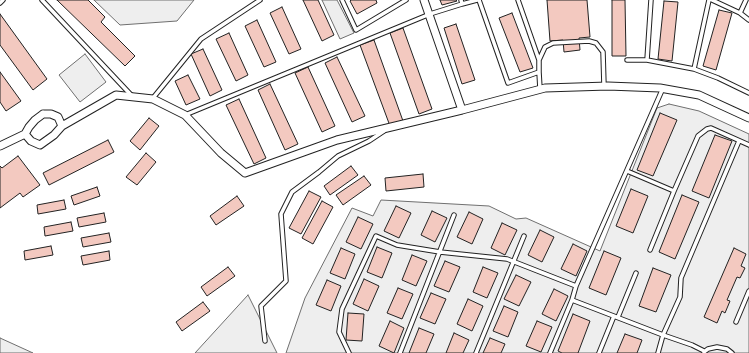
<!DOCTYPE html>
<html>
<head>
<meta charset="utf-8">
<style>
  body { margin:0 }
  canvas { display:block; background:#fff }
</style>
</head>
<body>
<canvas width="749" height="353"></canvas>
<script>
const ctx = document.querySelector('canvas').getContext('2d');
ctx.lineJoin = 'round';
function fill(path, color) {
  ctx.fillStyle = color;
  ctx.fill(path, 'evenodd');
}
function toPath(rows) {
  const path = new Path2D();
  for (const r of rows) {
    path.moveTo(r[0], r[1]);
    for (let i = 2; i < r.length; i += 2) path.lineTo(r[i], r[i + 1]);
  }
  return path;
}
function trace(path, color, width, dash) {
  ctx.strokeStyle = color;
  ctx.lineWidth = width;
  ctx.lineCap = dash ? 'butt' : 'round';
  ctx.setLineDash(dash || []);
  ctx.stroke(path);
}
const green = toPath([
  [94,0,194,0,177,21,120,25,94,0],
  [322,0,337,0,354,33,340,39,322,0],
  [85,54,106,82,80,102,59,75,85,54],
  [669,104,699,111,749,134,749,353,286,353,305,298,352,208,373,216,381,200,489,206,516,219,526,218,600,251,657,108,669,104],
  [248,295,277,353,195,353,248,295],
  [0,338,33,353,0,353,0,338]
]);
const building = toPath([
  [57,0,88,0,105,17,101,22,135,56,125,66,57,0],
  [303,0,318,0,334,35,322,41,303,0],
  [351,0,376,0,377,3,357,14,350,1,351,0],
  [440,0,456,0,457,1,442,5,440,0],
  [547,0,587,0,590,37,579,38,580,50,564,52,563,40,550,41,547,0],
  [612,0,625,0,626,56,612,56,612,0],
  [664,1,678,2,672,61,658,59,664,1],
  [282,7,301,49,289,54,270,13,282,7],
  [719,10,732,13,716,70,703,66,719,10],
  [512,13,533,68,520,72,499,18,512,13],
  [0,14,47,79,33,90,0,45,0,14],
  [257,20,276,62,264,67,245,26,257,20],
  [456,24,475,80,462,84,444,28,456,24],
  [403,28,432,109,419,114,390,33,403,28],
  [229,33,248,75,236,81,216,39,229,33],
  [374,40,403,121,390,126,360,45,374,40],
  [203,49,222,90,210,96,191,54,203,49],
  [337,57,365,116,352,122,325,63,337,57],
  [308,67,335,126,322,132,295,73,308,67],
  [0,72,21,101,6,111,0,102,0,72],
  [188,75,200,99,186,105,175,81,188,75],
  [270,84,298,144,285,150,258,90,270,84],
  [239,99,266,158,254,164,226,105,239,99],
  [660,113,677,120,653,176,637,170,660,113],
  [149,118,159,126,140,150,130,141,149,118],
  [715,135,732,141,709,198,692,191,715,135],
  [108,140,114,152,49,185,43,173,108,140],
  [146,153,156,162,137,185,126,177,146,153],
  [18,156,40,185,23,197,20,193,0,208,0,166,2,168,18,156],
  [351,166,358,175,330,195,324,186,351,166],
  [423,174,424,187,386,191,385,178,423,174],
  [364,176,371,185,343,205,336,195,364,176],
  [97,187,100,196,74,205,71,196,97,187],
  [631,189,648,196,633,233,616,226,631,189],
  [309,191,321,197,301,234,289,228,309,191],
  [682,195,699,202,675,259,659,252,682,195],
  [237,196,244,206,216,225,210,216,237,196],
  [64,200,66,209,38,214,37,205,64,200],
  [322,201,333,207,313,244,302,238,322,201],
  [396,206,411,213,399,238,384,231,396,206],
  [432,211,447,218,435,242,421,235,432,211],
  [469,212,483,219,472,244,457,237,469,212],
  [104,213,106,222,79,227,77,218,104,213],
  [358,217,373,224,361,249,346,242,358,217],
  [71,222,73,231,45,236,44,227,71,222],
  [502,223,517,230,505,255,491,248,502,223],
  [540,230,554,237,542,262,528,255,540,230],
  [109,233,111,242,83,247,81,238,109,233],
  [573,244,587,251,576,276,561,269,573,244],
  [51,246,53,255,25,260,24,251,51,246],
  [377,247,392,253,382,278,367,272,377,247],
  [341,248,355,254,345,279,330,273,341,248],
  [734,248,746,254,741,266,745,268,740,278,737,277,727,300,730,301,725,313,722,311,717,323,704,317,734,248],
  [109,251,110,260,83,265,81,256,109,251],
  [604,251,621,258,606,295,589,288,604,251],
  [412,255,427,261,416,286,402,280,412,255],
  [445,261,460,267,449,292,434,286,445,261],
  [228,267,235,276,207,296,201,287,228,267],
  [483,267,498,273,487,298,473,292,483,267],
  [653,268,671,275,656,312,639,306,653,268],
  [516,275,531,282,519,306,504,299,516,275],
  [364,279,379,286,368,311,353,304,364,279],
  [327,280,341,286,331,311,316,305,327,280],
  [398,288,413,294,402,319,387,313,398,288],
  [554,289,568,296,556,321,542,314,554,289],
  [431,293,446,299,435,324,420,318,431,293],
  [468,299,483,306,472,331,457,324,468,299],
  [203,302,210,311,182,331,176,322,203,302],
  [504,306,518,312,508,337,493,331,504,306],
  [348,313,364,314,362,341,346,340,348,313],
  [573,314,590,321,578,353,562,353,558,351,573,314],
  [390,321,404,328,394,353,379,346,390,321],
  [537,321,552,327,541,352,526,346,537,321],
  [419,328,434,334,426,353,409,353,419,328],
  [454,333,469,340,463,353,446,353,454,333],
  [625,334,642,340,637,353,617,353,625,334],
  [490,338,505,344,501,353,483,353,490,338]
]);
const lane = toPath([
  [42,0,132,96],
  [342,0,356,30,406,0],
  [461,0,462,4,477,0],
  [479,0,508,83,539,72,539,60,518,0],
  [712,0,740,13,749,20],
  [0,3,3,0],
  [740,13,746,0],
  [539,60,545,47,553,43,589,41,596,43,603,52,604,86],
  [627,60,647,60,694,69,718,78,749,93],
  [647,60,651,0],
  [694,69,709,0],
  [539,72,540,89],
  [153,98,201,39,260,0],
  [185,115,430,14,462,4],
  [627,171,674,191,698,136,707,129,711,128,749,145],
  [650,250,674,191],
  [576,286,663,88],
  [572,300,663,335,658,353],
  [618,317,636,273],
  [736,322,749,291],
  [265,341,261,306,286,281,281,214,292,192,319,172,338,156,369,141,384,131],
  [704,351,692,345,663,335,680,297,681,278,739,141],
  [704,352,708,349,717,347,727,349,732,353],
  [349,353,339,332,342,309,376,236,397,245,440,252,507,259,576,286,572,300,550,353],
  [400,353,454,215],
  [476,353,524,236],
  [599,353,614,316]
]);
const street = toPath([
  [424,0,462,110],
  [43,114,51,114,58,117,62,126,54,135,40,145,31,141,25,134,29,127,35,120,43,114],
  [62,126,116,95,153,99,185,115,221,153,245,173,337,140,462,110,545,88,608,86,660,88,699,95,749,118],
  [0,146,25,134]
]);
fill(green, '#eee');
trace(green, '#6f6f6f', 1);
fill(building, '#f3c9c0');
trace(building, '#222', 1);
trace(lane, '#222', 5.5);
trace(street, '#222', 9);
trace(lane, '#fff', 3.5);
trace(street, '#fff', 7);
</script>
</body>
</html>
